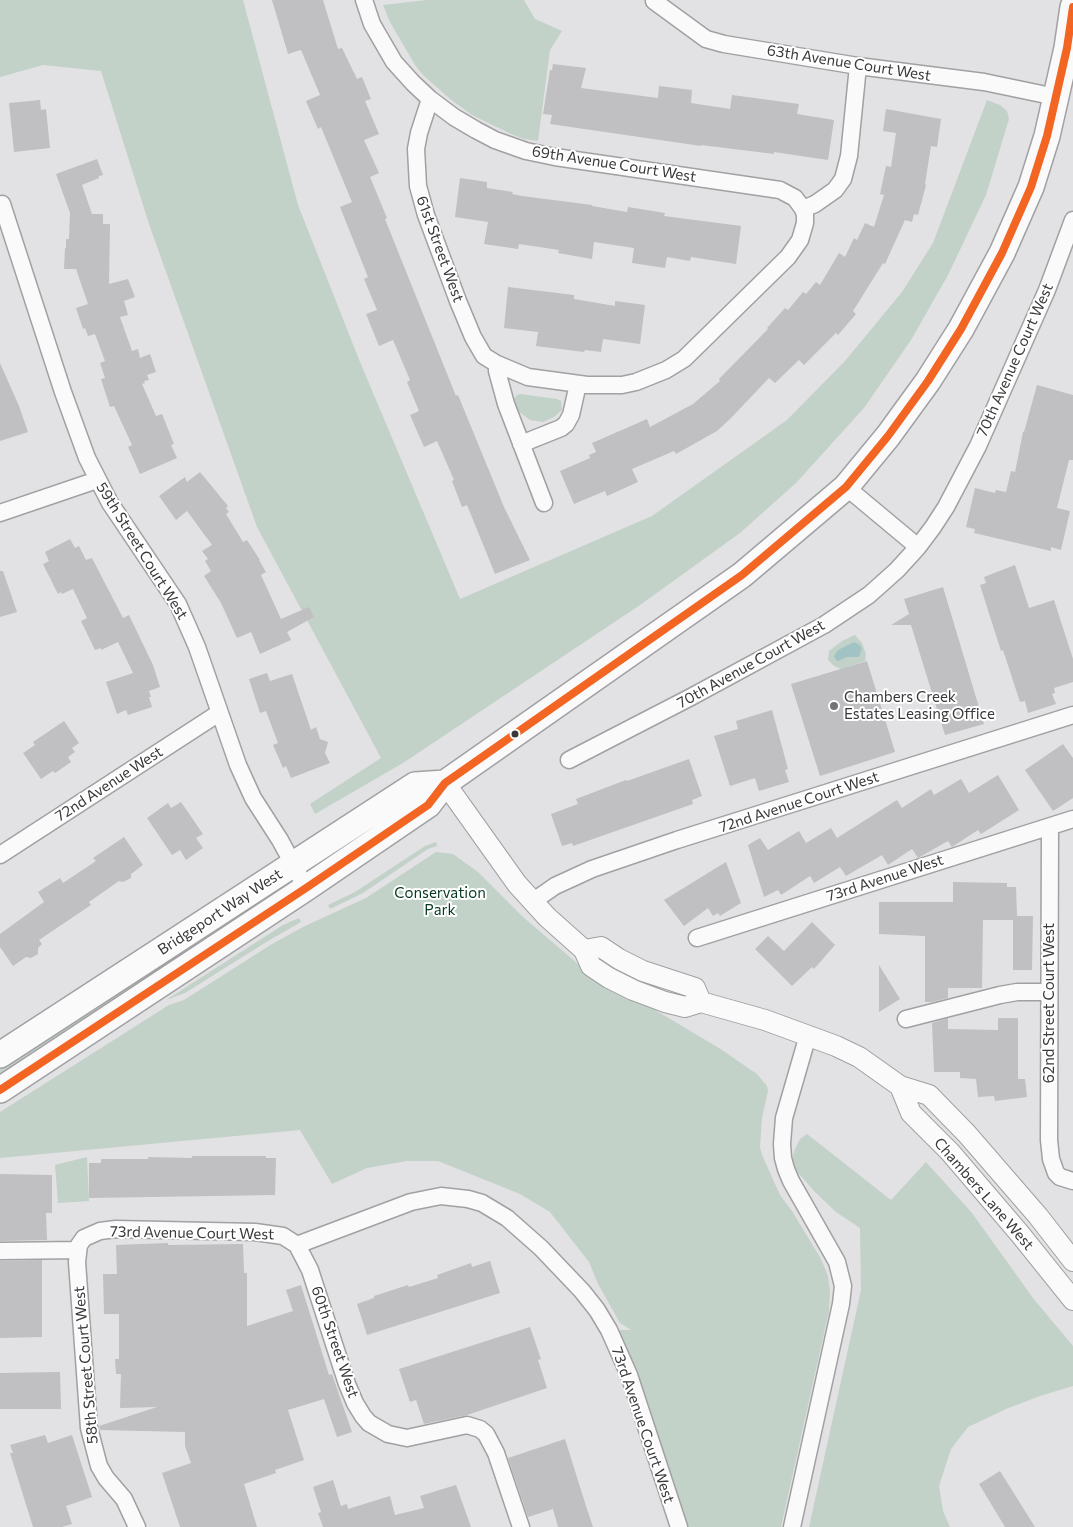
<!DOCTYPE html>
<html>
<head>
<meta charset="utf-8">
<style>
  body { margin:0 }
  canvas { display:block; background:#e2e1e3 }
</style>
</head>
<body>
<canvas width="1073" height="1527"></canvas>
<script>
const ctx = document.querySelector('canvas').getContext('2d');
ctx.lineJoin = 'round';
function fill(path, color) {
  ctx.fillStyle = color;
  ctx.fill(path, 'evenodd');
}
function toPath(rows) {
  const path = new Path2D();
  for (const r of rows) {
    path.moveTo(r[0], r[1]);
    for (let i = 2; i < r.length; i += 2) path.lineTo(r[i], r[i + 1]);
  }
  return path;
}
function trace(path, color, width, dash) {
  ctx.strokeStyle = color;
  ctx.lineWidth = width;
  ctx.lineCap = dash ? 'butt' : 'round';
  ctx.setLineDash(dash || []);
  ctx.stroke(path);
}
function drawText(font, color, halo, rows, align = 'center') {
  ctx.font = font + ' Commissioner,sans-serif';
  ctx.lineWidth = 4;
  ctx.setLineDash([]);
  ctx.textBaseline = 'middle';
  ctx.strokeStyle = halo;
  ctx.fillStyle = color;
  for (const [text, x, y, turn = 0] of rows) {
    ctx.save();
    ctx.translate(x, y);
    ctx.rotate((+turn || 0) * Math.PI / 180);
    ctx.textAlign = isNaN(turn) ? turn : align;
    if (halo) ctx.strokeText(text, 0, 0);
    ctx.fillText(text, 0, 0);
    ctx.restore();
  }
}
const green = toPath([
  [0,0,243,0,298,205,360,362,460,599,652,516,787,420,845,361,902,292,933,243,987,100,1000,105,1007,111,1009,119,986,195,948,275,911,340,864,408,796,483,740,533,640,605,403,763,315,814,310,804,381,758,257,527,149,224,101,71,43,65,0,77],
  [427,0,524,0,535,19,562,31,550,50,538,141,524,139,511,134,472,115,450,99,423,75,415,65,390,22,383,5],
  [521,394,557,399,561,401,562,410,554,417,543,422,530,420,514,408,514,399,517,395],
  [855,635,862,643,866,654,865,661,841,669,834,666,828,660,829,651,842,641],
  [436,842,437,846,428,849,363,893,330,909,328,905,355,892,425,846],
  [436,852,453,854,478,872,523,917,578,964,628,997,650,1007,719,1048,757,1074,767,1086,768,1091,762,1118,760,1147,762,1155,780,1195,792,1211,821,1259,828,1276,830,1291,829,1311,781,1527,687,1527,669,1476,609,1330,631,1330,620,1323,598,1284,589,1262,550,1212,520,1194,438,1161,407,1161,367,1168,332,1184,300,1130,0,1158,0,1112,169,1005,184,1000,272,944,305,926,366,898],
  [299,918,301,922,268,941,185,993,166,1000,283,925],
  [185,949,167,966,0,1076,0,1066],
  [807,1134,891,1200,926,1162,972,1213,1033,1298,1073,1346,1073,1386,1040,1396,1006,1409,968,1427,951,1449,939,1486,943,1511,950,1527,809,1527,861,1290,860,1228,836,1212,815,1192,793,1167,793,1155,796,1147,800,1139],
  [87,1157,89,1201,58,1203,55,1165]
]);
const water = toPath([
  [854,642,860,645,862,649,859,657,847,657,838,661,836,660,834,656,838,650]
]);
const building = toPath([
  [272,0,323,0,338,49,342,48,357,79,362,77,371,99,365,101,379,134,364,140,379,173,370,177,387,218,385,219,456,396,458,395,504,507,530,560,495,574,467,505,462,507,452,481,454,480,437,441,424,447,410,415,419,411,407,382,410,380,393,340,379,346,366,314,377,310,364,279,368,277,340,207,352,202,321,127,318,129,306,101,320,95,301,50,288,54],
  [553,64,586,68,581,88,658,98,659,86,692,90,691,103,730,109,732,95,799,104,797,114,834,120,828,160,774,152,774,154,701,145,701,146,550,124,552,115,543,114,550,70,552,70],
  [40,100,41,110,46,109,50,148,14,152,9,103],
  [886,109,941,119,937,147,931,146,925,184,926,185,918,215,914,214,912,222,905,220,885,264,883,263,853,311,856,314,838,335,836,333,804,365,799,360,775,383,769,378,730,419,717,431,676,454,674,451,632,469,638,482,607,496,605,491,574,504,560,471,590,458,589,455,596,452,592,443,647,419,650,427,693,404,720,381,719,379,768,329,767,328,785,308,788,310,803,292,806,294,816,282,820,285,839,253,845,257,854,238,857,240,865,223,874,227,884,195,880,194,886,166,891,167,896,133,883,131],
  [97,159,103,175,99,176,99,178,82,185,92,214,103,214,103,224,110,224,109,284,128,279,135,297,124,301,128,315,120,317,132,351,138,349,140,358,150,354,156,372,147,375,149,380,144,381,145,383,142,384,156,416,162,414,174,444,171,445,177,458,140,474,128,447,132,445,114,406,110,407,101,379,105,378,100,363,105,361,95,334,88,336,85,328,83,329,76,308,88,304,76,269,64,269,65,248,66,248,66,239,69,239,70,213,56,174],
  [460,178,487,182,487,188,513,192,512,194,522,196,592,205,592,206,627,212,628,207,665,213,664,216,741,226,736,264,691,257,690,261,667,257,665,268,632,263,634,248,594,242,592,259,558,253,559,250,519,244,518,249,484,244,488,222,455,217],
  [508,287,574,295,574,299,615,306,615,301,645,305,640,344,603,339,601,352,585,350,584,352,536,346,538,332,504,328],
  [0,363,19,406,28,432,0,441],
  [1037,385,1073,395,1073,460,1069,460,1057,508,1070,511,1061,550,1051,547,1051,551,974,533,975,529,966,527,975,488,995,493,996,490,1006,492,1011,471,1015,472,1023,432,1024,432],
  [200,472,228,506,226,508,229,512,226,514,243,542,247,540,260,560,259,560,266,572,261,575,281,619,309,607,314,617,287,632,291,640,260,654,251,632,237,638,221,603,204,576,211,571,205,561,208,559,202,551,212,545,187,511,176,520,159,496,185,477,187,482],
  [70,539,75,548,79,546,86,560,92,558,123,618,129,615,153,665,160,687,149,691,151,697,149,697,152,707,128,715,126,710,117,714,106,682,133,673,118,642,101,650,101,648,95,650,81,621,87,618,73,589,62,594,61,592,58,594,43,564,49,561,45,552],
  [1015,565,1029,608,1054,600,1073,659,1073,682,1054,688,1055,693,1052,694,1056,704,1028,713,1025,701,1020,702,1003,650,1001,651,980,585,986,583,984,577],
  [0,571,3,571,17,612,0,617],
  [943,587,984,724,945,735,911,625,891,625,909,614,904,599],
  [867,661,895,752,820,776,791,684],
  [267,673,270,681,292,674,311,730,316,727,320,739,328,742,325,753,330,763,291,778,286,766,283,768,273,745,278,743,266,711,260,713,249,679],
  [772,710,788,769,785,770,789,782,759,791,755,778,730,786,714,736,738,729,736,721],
  [64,721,79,743,72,748,75,752,68,757,71,762,55,773,53,771,41,779,23,753,35,745,33,742],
  [1063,744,1073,758,1073,798,1053,811,1025,770],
  [689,759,702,796,692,800,693,804,573,846,572,843,562,846,551,814,578,804,576,799,626,780,627,781],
  [998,775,1019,810,981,834,978,830,952,847,948,841,918,858,912,849,888,865,882,855,846,876,840,867,814,883,810,876,781,895,778,890,764,897,748,845,760,838,768,850,799,831,806,843,831,828,837,838,897,800,902,808,931,789,934,795,961,779,969,793],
  [181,802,203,834,196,838,203,848,186,860,180,850,172,855,147,818,168,803,171,808],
  [124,837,143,865,131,874,131,878,123,882,119,881,89,902,91,905,39,940,42,944,38,948,38,954,31,958,26,957,13,966,0,947,0,934,44,902,38,892,60,878,63,883,96,861,93,858],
  [726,862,741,903,720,916,718,913,713,916,708,908,684,926,664,900],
  [953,882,1007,883,1007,887,1016,887,1017,916,1033,916,1032,970,1013,970,1013,920,983,920,982,988,948,988,948,998,932,1002,925,1002,925,936,879,934,879,902,953,902],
  [812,922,835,945,814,969,812,967,792,986,755,949,768,936,784,951],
  [879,965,900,999,879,1012],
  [948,1018,948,1029,998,1030,998,1018,1018,1018,1018,1079,1025,1079,1027,1097,995,1101,994,1096,978,1097,976,1079,960,1078,960,1072,934,1072,932,1023],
  [192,1156,266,1156,266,1158,276,1158,275,1195,89,1198,89,1163,101,1163,101,1159,148,1159,148,1157,192,1158],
  [0,1174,52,1175,52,1213,46,1213,47,1240,0,1241],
  [168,1243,168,1245,243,1244,244,1273,247,1273,247,1326,293,1311,286,1290,301,1285,329,1375,332,1374,352,1432,337,1437,324,1399,288,1410,304,1460,275,1470,276,1473,244,1484,257,1527,180,1527,162,1473,191,1463,185,1446,185,1432,100,1430,99,1426,157,1407,120,1408,121,1374,116,1374,115,1359,119,1359,119,1314,104,1314,103,1274,117,1274,116,1245],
  [42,1260,42,1337,0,1338,0,1261],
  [490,1261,500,1293,367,1335,357,1304,374,1298,374,1296,408,1285,409,1287,438,1278,437,1275,471,1263,472,1267],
  [530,1327,541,1359,538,1360,547,1388,467,1415,424,1424,416,1400,410,1402,399,1369],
  [60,1372,61,1409,0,1409,0,1373],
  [45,1435,48,1443,72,1435,92,1497,66,1506,72,1524,62,1527,33,1527,10,1453,13,1453,10,1445],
  [565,1439,586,1506,593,1527,558,1527,553,1509,528,1517,508,1458],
  [1000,1471,1035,1527,1005,1527,979,1484],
  [333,1480,341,1506,347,1504,348,1509,390,1496,395,1515,424,1508,420,1496,456,1485,471,1527,323,1527,318,1513,321,1512,313,1487]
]);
const minor = toPath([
  [364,0,372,24,394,62,413,83,430,99,419,133,416,149,418,186,426,215,458,301,473,337,484,356,497,364,497,371,506,404,544,503],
  [654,1,706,39,724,44,858,66,984,82,1056,97],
  [430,99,454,117,476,130,495,140,526,151,555,157,780,190,795,198,803,209,805,215,805,223,800,240,788,257,684,359,666,370,636,382,622,385,587,385,528,377,497,364],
  [2,204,63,392,87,458,110,503,178,604,197,647,238,765,253,798,280,840,306,888],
  [803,209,815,204,835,190,843,179,849,156,858,66],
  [521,444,561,428,566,424,571,415,578,384],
  [846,487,918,547],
  [0,513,97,480],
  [569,760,691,697,824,625,869,595,897,570,918,547,933,527,946,507,978,446,1047,290,1073,220],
  [1050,827,1049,1140,1051,1159,1056,1173,1060,1177,1073,1181],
  [0,855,219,713],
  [532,902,555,886,592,869,677,840,1073,715],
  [697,938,1073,819],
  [906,1019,1000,995,1017,992,1048,992],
  [297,1245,310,1270,347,1384,355,1403,363,1416,369,1423,388,1434,407,1438,467,1425,480,1429,486,1434,496,1453,521,1527],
  [0,1251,78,1250],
  [137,1527,124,1499,106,1478,99,1466,89,1428,77,1262,79,1245,84,1238,100,1231,116,1229,255,1232,283,1236,297,1245,411,1202,441,1196,468,1199,482,1203,507,1218,541,1248,582,1291,597,1310,609,1330,629,1375,679,1527],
  [792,1527,841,1304,843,1286,837,1262,791,1181,786,1169,783,1158,782,1144,784,1118,808,1035]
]);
const tertiary = toPath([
  [445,783,517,884,547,917,584,950,591,966,609,978,633,990,665,1002,685,1007,701,1002,765,1020,836,1046,859,1057,900,1086,929,1095,967,1134,1038,1216,1073,1261],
  [584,950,601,947,619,959,643,971,695,988,701,1002],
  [900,1086,911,1113,950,1152,1020,1234,1073,1300]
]);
const primary = toPath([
  [0,1055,415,785,445,783],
  [0,1090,306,888,428,805,445,783,742,575,846,487,888,436,928,381,961,329,1002,253,1031,187,1047,136,1067,48,1073,7]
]);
const bus1 = toPath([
  [0,1090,306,888,428,805,445,783,742,575,846,487,888,436,928,381,961,329,1002,253,1031,187,1047,136,1067,48,1073,7]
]);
const markers = [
  [834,706,5,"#747375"],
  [515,734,4.5,"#39383a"]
];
const streetNames = [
  ["63th Avenue Court West",849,63,9],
  ["69th Avenue Court West",614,164,9],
  ["61st Street West",440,249,70],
  ["70th Avenue Court West",1015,360,-66],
  ["59th Street Court West",142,551,58],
  ["70th Avenue Court West",751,664,-29],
  ["72nd Avenue West",109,784,-33],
  ["72nd Avenue Court West",799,802,-18],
  ["73rd Avenue West",885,878,-18],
  ["Bridgeport Way West",220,912,-33],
  ["62nd Street Court West",1049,1003,-90],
  ["Chambers Lane West",984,1194,49],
  ["73rd Avenue Court West",192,1233,1],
  ["60th Street West",335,1342,71],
  ["58th Street Court West",86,1365,-95],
  ["73rd Avenue Court West",643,1425,71]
];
const poiNames = [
  ["Chambers Creek",844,697],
  ["Estates Leasing Office",844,714]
];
const parkNames = [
  ["Conservation",440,893],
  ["Park",440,910]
];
fill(green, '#c2d2c9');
fill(water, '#a2c3c4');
fill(building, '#c0bfc1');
trace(minor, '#a1a0a2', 19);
trace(tertiary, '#a1a0a2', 22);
trace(primary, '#a1a0a2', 28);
trace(minor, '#fbfafb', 16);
trace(tertiary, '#fbfafb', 20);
trace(primary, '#fbfafb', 25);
trace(bus1, '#f26522', 8);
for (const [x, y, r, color] of markers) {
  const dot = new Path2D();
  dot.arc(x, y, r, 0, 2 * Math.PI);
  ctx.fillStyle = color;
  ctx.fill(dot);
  trace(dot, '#fff', 2);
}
drawText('15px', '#39383a', '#fff', streetNames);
drawText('15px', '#39383a', '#fff', poiNames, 'left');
drawText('15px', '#063722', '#fff', parkNames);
</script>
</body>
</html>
